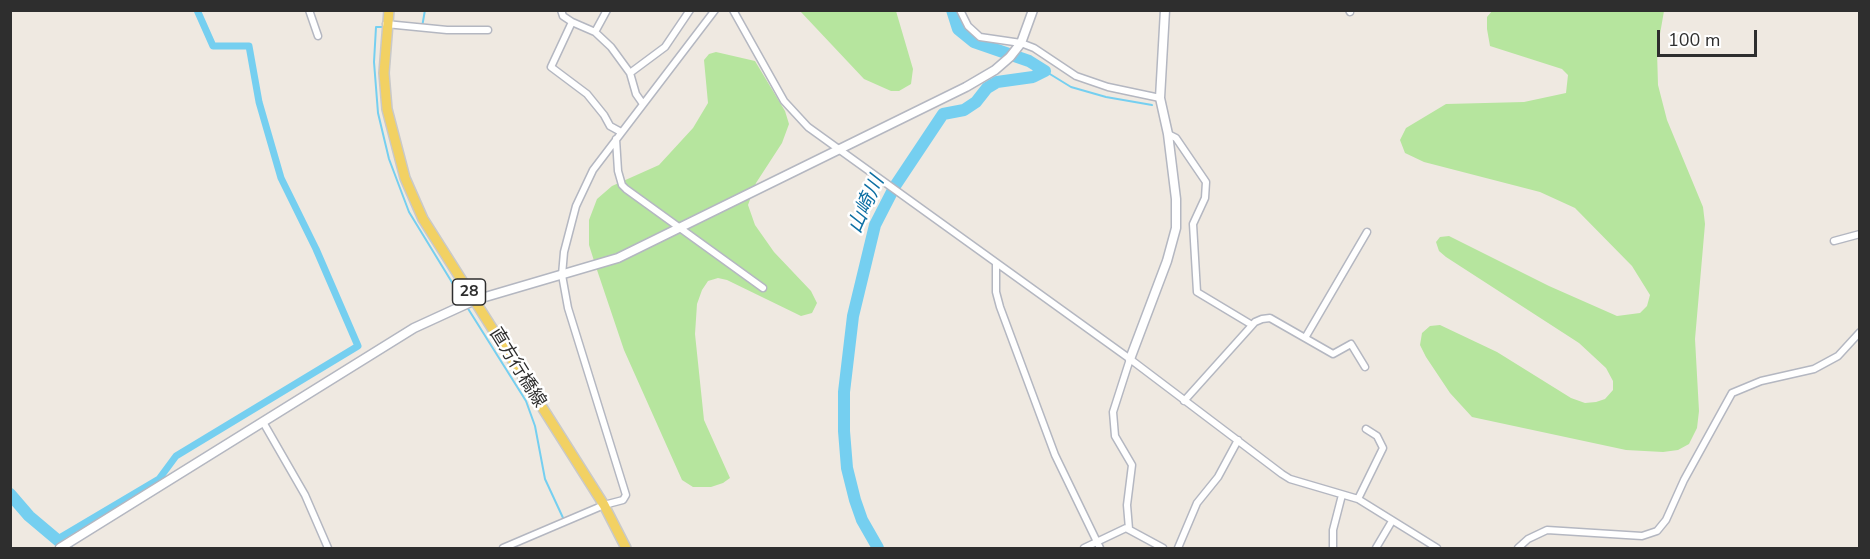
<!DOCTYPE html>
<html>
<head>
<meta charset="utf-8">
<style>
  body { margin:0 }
  #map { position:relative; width:1870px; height:559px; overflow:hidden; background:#efe9e1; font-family:"Nunito Sans",sans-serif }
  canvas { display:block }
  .frame { position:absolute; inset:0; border:12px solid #2e2e2e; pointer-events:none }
  .scale { position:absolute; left:1657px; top:30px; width:100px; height:27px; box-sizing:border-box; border:3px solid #2e2e2e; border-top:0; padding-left:8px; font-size:18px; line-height:21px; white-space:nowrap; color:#2e2e2e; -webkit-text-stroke:4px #fff; paint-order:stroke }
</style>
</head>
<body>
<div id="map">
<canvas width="1870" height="559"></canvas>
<div class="frame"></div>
<div class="scale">100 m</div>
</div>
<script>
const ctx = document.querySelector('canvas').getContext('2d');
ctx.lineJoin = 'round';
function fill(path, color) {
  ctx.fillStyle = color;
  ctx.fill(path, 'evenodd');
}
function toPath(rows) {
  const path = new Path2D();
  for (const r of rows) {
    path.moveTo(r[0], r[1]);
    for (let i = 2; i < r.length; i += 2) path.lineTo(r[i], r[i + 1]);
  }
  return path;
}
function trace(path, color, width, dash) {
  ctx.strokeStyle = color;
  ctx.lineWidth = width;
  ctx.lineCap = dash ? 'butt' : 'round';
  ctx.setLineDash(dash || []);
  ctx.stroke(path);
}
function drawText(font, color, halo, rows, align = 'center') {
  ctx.font = font + ' "Nunito Sans","Noto Sans JP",sans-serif';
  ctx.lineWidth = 5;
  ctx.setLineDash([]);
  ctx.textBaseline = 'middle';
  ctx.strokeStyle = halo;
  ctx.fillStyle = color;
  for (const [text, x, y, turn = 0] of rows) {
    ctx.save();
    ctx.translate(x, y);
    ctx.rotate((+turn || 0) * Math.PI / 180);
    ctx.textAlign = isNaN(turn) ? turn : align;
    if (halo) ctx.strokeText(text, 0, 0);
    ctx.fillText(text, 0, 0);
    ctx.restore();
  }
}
const green = toPath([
  [800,11,896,11,913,69,911,84,899,91,891,91,864,79],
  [1492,11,1664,11,1657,51,1658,85,1667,120,1703,207,1705,224,1695,339,1699,411,1697,428,1689,444,1678,450,1663,452,1626,450,1472,417,1450,393,1426,357,1420,345,1422,333,1430,326,1440,325,1497,352,1571,398,1585,403,1596,402,1605,399,1613,390,1613,381,1606,368,1579,343,1446,257,1439,251,1436,242,1440,237,1449,236,1549,286,1617,316,1640,313,1647,306,1650,295,1632,266,1575,208,1540,192,1424,162,1405,153,1400,140,1406,128,1446,104,1524,102,1566,93,1568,75,1562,69,1490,46,1487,29,1487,17],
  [716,52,755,61,785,111,789,124,782,143,756,183,748,205,755,225,774,252,811,291,817,303,812,313,801,316,727,280,718,278,708,281,702,290,697,304,695,334,704,420,730,478,723,483,711,487,693,487,682,480,624,350,595,264,589,245,589,220,597,199,612,186,659,165,693,128,708,103,704,60,709,54]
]);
const stream = toPath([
  [384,27,376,27,374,62,378,113,389,159,409,212,464,302],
  [422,27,425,10],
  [1045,71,1071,87,1106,97,1152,105],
  [467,307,526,401,535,426,545,479,564,520]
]);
const canal = toPath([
  [56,540,159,479,176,456,358,346,316,249,281,178,259,102,249,46,213,46,197,10]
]);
const river = toPath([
  [10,494,29,516,67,548],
  [878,548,862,520,855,500,847,468,844,431,844,392,853,316,875,225,895,186,943,114,964,110,976,102,987,88,997,82,1033,77,1045,71,1029,61,974,42,958,29,952,10]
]);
const street = toPath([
  [309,10,318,36],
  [561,10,563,16,572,22],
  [733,10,784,101,808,127,1130,359,1282,474,1290,479,1358,499,1437,548],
  [960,10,968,26,980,37,1021,43,1034,48,1076,76,1108,87,1160,98],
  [1349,10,1350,12],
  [386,24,447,30,488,30],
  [595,32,607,10],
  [630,73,665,47,690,10],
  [621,132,610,126,604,115,587,94,551,67,572,22,595,32,611,47,630,73,636,94,643,104],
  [1168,134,1176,138,1206,182,1205,198,1193,224,1197,292,1252,325],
  [616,139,618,171,622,185,626,189,763,288],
  [1834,241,1860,234],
  [996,263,996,292,1000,307,1055,455,1100,548],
  [1305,338,1367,232],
  [1184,401,1255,322,1262,319,1270,318,1333,354,1351,344,1365,367],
  [263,422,305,495,328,548],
  [1358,499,1383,448,1377,436,1366,429],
  [1129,529,1127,505,1132,465,1115,436,1113,412,1130,359],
  [503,548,604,505,623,500,626,495,568,308,562,275,564,252,576,206,593,170,715,10],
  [1084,548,1126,528,1163,548],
  [1178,548,1197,503,1218,477,1238,440],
  [1333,548,1333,530,1342,495],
  [1376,548,1392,521],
  [1518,548,1528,539,1547,530,1642,536,1657,531,1666,520,1684,480,1732,393,1761,381,1814,369,1838,356,1860,332]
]);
const secondary = toPath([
  [1130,359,1167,261,1176,228,1176,199,1168,134,1160,98,1165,10],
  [60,548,414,328,475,300,618,258,966,87,995,70,1010,57,1021,43,1033,10]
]);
const primary = toPath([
  [389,10,384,73,387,109,405,178,423,219,604,505,626,548]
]);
const shields = [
  [469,292,33]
];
const shieldNames = [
  ["28",469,292]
];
const streetNames = [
  ["直方行橋線",517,368,58]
];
const waterNames = [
  ["山崎川",867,205,-66]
];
fill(green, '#b6e59e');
trace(stream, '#75cff0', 2);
trace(canal, '#75cff0', 7);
trace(river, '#75cff0', 12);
trace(street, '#b4b7c1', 9);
trace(secondary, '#b4b7c1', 11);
trace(primary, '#c9c9c9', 12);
trace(street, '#fff', 6);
trace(secondary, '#fff', 8);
trace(primary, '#f2d163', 9);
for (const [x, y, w] of shields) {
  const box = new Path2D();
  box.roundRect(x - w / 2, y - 13, w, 26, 4.5);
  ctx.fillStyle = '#fff';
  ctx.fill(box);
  trace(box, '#2e2e2e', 1.5);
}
drawText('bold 16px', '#2e2e2e', null, shieldNames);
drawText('18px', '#2e2e2e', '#fff', streetNames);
drawText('italic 20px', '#0d6fa3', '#fff', waterNames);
</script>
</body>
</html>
